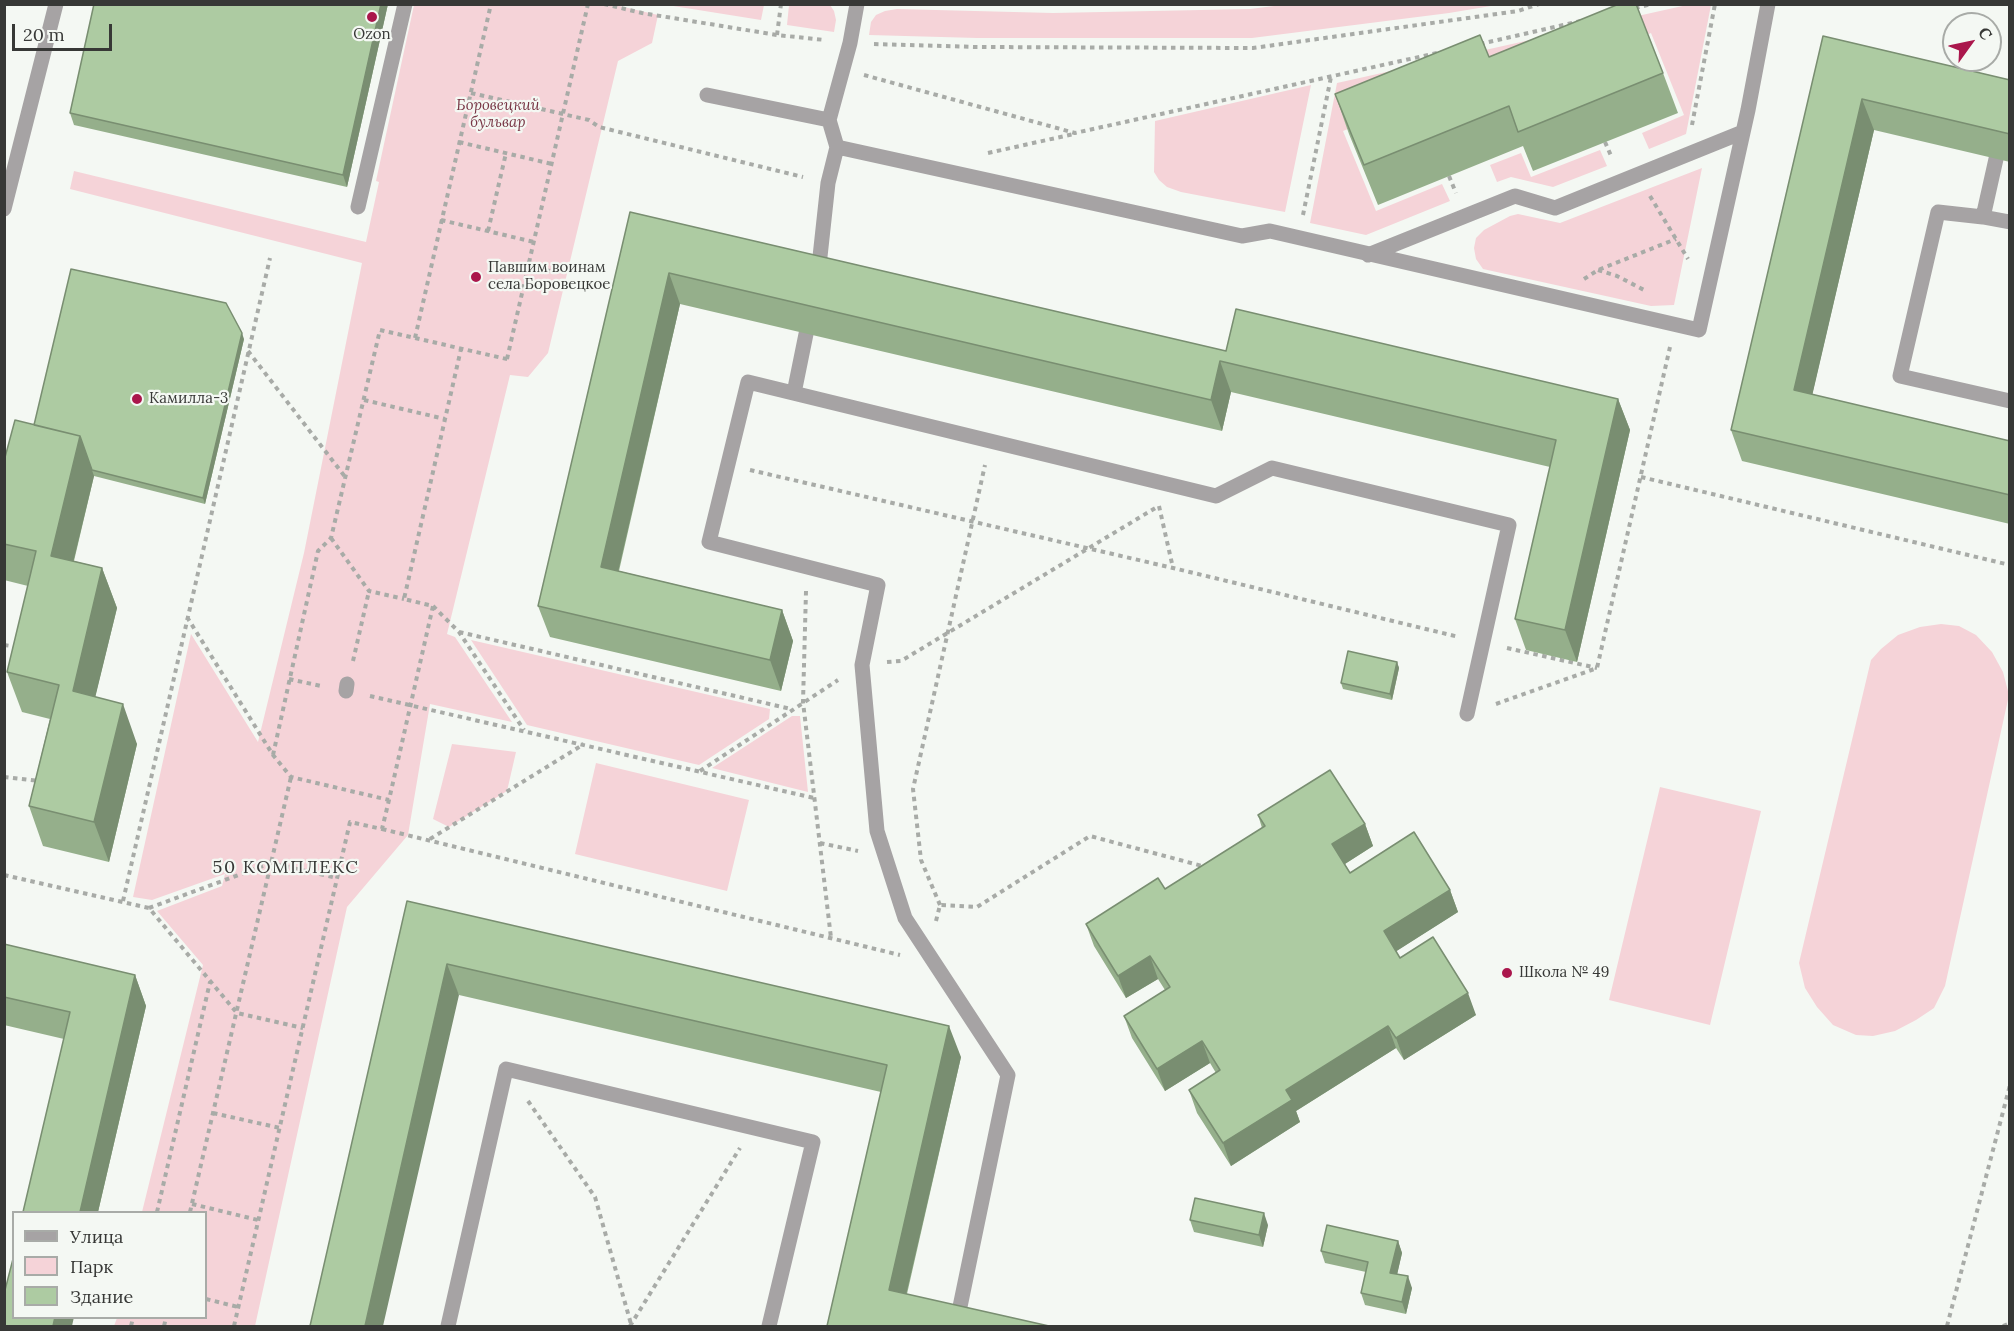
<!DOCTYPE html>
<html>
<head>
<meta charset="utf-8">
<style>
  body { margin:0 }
  #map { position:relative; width:2014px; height:1331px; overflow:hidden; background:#f4f8f3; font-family:Lora,serif }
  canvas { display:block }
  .frame { position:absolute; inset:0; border:6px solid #373836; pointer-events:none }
  .legend { position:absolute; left:12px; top:1211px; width:195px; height:108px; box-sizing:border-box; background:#f4f8f3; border:2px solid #a8aba7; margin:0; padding:8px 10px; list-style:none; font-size:18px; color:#373836 }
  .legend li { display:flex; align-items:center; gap:12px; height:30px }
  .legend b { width:30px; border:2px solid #a8aba7 }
  .north { position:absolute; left:1942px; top:12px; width:60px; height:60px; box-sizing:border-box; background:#f4f8f3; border:2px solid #a8aba7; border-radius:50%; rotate:57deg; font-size:16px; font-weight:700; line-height:24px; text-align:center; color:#373836 }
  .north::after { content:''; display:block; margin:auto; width:21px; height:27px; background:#aa174c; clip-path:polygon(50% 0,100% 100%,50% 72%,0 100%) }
  .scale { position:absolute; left:12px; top:24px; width:100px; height:27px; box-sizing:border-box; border:3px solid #373836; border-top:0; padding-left:8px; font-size:18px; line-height:21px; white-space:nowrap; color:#373836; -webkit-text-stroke:4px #f4f8f3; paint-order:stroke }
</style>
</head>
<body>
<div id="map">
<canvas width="2014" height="1331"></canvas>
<div class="frame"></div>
<ul class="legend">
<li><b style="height:8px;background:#a6a3a4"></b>Улица</li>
<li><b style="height:16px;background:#f5d3d8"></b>Парк</li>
<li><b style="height:16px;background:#adcba2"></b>Здание</li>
</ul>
<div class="north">С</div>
<div class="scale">20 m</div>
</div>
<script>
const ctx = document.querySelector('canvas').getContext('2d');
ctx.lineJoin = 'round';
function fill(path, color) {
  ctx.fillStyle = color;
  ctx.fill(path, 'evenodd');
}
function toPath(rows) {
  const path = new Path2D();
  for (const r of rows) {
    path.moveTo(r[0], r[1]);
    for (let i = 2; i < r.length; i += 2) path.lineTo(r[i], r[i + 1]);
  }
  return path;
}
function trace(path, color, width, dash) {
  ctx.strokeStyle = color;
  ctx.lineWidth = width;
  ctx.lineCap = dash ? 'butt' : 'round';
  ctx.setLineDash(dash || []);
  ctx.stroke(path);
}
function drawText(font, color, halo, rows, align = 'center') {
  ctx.font = font + ' Lora,serif';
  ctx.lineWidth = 4.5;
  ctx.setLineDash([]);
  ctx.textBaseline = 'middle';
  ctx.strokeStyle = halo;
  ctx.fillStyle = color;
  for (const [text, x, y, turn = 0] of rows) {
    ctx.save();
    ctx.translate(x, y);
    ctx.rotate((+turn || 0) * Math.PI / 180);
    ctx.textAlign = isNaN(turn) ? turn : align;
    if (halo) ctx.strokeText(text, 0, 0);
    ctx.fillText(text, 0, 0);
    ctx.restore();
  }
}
const green = toPath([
  [611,4,658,15,652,43,618,61,548,353,528,377,510,375,447,634,455,637,512,722,430,704,408,835,347,907,255,1326,114,1326,117,1318,206,1318,206,1212,142,1212,203,965,157,911,222,886,225,874,152,900,133,897,191,634,258,742,304,553,362,263,70,189,74,171,366,242,379,182,376,181,414,5],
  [667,5,764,4,764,5,761,20],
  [789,5,830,5,834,11,836,20,834,32,787,25],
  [1282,5,1497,5,1449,13,1252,38,977,38,869,35,871,22,876,15,885,11,897,9,1053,13,1250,9],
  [1687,5,1711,5,1686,134,1649,149,1642,133,1684,115,1651,33,1506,92,1496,69,1343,131,1376,211,1442,184,1450,201,1366,235,1310,223,1337,83],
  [1311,85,1285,212,1181,192,1167,187,1159,180,1154,172,1155,121],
  [1600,150,1607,166,1553,187,1511,177,1497,182,1490,165,1521,153,1531,177],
  [1702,168,1674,305,1651,306,1483,269,1476,259,1474,248,1476,238,1484,230,1510,216,1518,214,1560,223],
  [1941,624,1959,626,1976,635,1992,652,2003,672,2009,695,1945,986,1934,1008,1916,1020,1895,1031,1873,1036,1856,1035,1833,1025,1817,1007,1805,988,1799,963,1871,660,1881,649,1898,635,1920,627],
  [471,640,770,709,769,719,699,765,527,725],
  [792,716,800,716,808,792,712,768],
  [452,744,516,752,507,791,449,827,433,819],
  [596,763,749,800,727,891,575,854],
  [1660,787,1761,811,1710,1025,1609,1000]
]);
const path = toPath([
  [604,4,642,13,777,35,825,40],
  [1635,8,1652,4],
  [777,35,781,4],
  [874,44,977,47,1253,48,1518,11,1539,4],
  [1480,44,1581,21],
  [864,75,1075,133,1437,53],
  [471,93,589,120,599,127,803,177],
  [1692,125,1715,4],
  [459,142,552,164],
  [1605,142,1612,158],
  [988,153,1074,134],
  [1449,176,1456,193],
  [1650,196,1688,259],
  [1303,215,1331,77],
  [441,220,534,242],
  [488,231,506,153],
  [528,266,554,272],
  [1598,270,1617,276,1644,290],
  [1584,279,1598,270,1676,239],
  [415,338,491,4],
  [248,351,346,478],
  [507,359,588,4],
  [364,400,445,419],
  [750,470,1173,568,1459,637],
  [1641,477,2010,565],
  [1159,506,1173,568],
  [331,538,369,591,404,599],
  [806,591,803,702,831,938],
  [433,606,459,632,524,730],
  [187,617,273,755,291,777,389,800],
  [459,632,791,709],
  [4,645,18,647],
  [1507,648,1597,668],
  [353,661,369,591],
  [887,662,901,661,1157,507],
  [289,679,321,686],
  [370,696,814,798],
  [1496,704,1597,668,1670,347],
  [273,755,318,551,331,538,380,330,511,360],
  [700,771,838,680],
  [4,777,40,781],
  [382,829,900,955],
  [430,839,584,744],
  [820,843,858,851],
  [4,875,149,908,237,1013,303,1028],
  [123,901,270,258],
  [940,905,921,860,913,789,985,465],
  [149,908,271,863,337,878],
  [936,921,940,905,977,907,1090,836,1206,867],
  [528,1101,595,1197,631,1324],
  [213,1113,280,1128],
  [192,1204,258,1220],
  [157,1212,210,982],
  [190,1212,291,777],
  [206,1299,238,1307],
  [131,1326,133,1318],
  [164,1326,166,1318],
  [234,1326,350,822,382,829,389,800,433,606,404,599,461,349],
  [630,1326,740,1148],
  [1947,1326,2010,1085],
  [2003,1326,2010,1323]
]);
const minor = toPath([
  [707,95,829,120],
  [837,147,1242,236,1270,231,1699,330,1748,110,1768,4],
  [358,207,405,4],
  [4,209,56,4],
  [1983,217,1996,159],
  [2010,222,1983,217,1938,212,1900,376,2010,401],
  [1368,255,1515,196,1555,208,1743,132],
  [818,275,828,183,837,147,829,120,850,43,857,4],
  [794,393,806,334],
  [346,691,347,684],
  [448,1326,506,1069,813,1142,769,1326],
  [956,1326,1008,1075,905,918,877,831,862,665,878,585,709,542,748,382,1216,496,1272,468,1509,525,1467,714]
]);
const wall = toPath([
  [94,4,388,4,347,187,74,125,70,113],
  [1823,36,2010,80,2010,162,1874,130,1812,395,2010,441,2010,524,1742,461,1731,430],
  [1489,57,1663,73,1678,113,1533,171,1523,146,1378,205,1349,134,1335,94],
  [630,212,1226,351,1618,399,1630,430,1577,662,1526,650,1515,619,1550,467,1231,392,1222,431,680,304,619,571,782,610,793,641,781,691,550,637,538,606],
  [244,339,205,504,94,476,74,561,102,568,117,608,95,697,137,744,109,862,43,846,29,806,50,719,22,712,7,672,28,586,4,580,4,461,34,425],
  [1397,662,1399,668,1392,700,1343,689,1341,683],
  [1258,815,1365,824,1373,846,1345,864,1350,873,1450,890,1458,912,1396,951,1400,958,1476,1015,1404,1060,1396,1048,1296,1111,1300,1122,1231,1166,1197,1113,1189,1090,1216,1073,1210,1063,1165,1091,1132,1038,1124,1016,1165,990,1158,979,1126,998,1094,946,1086,924,1165,889,1262,828],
  [407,901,961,1057,907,1294,827,1326,881,1092,459,995],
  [4,944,135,975,146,1006,98,1212,23,1212,64,1039,4,1025],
  [1190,1220,1268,1225,1263,1247,1194,1232],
  [1398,1241,1402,1253,1397,1274,1412,1288,1406,1314,1365,1305,1361,1293,1366,1272,1325,1263,1321,1251]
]);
const shadedWall = toPath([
  [381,4,388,4,347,187,343,175],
  [1862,99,1874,130,1806,422,1794,390],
  [669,273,680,304,612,598,601,567],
  [242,333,244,339,205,504,203,498],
  [1220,361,1231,392,1222,431,1211,400],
  [1618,399,1630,430,1577,662,1565,630],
  [80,436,94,476,65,596,51,556],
  [102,568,117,608,87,731,73,691],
  [782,610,793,641,781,691,770,660],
  [1397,662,1399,668,1392,700,1390,694],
  [123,704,137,744,109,862,94,822],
  [1365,824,1373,846,1340,867,1332,844],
  [1450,890,1458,912,1392,954,1384,931],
  [1150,956,1158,979,1126,998,1118,976],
  [447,964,459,995,383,1326,365,1326],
  [135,975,146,1006,98,1212,80,1212],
  [1468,993,1476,1015,1404,1060,1396,1038],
  [949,1026,961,1057,900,1321,889,1290],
  [1388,1026,1396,1048,1296,1111,1300,1122,1231,1166,1223,1143,1286,1090],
  [1202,1041,1210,1063,1165,1091,1157,1069],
  [1264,1213,1268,1225,1263,1247,1259,1235],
  [1398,1241,1402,1253,1395,1284,1390,1273],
  [1408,1276,1412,1288,1406,1314,1402,1302],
  [55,1317,74,1317,72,1326,53,1326]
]);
const building = toPath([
  [94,4,381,4,343,175,70,113,94,4],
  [1619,4,1636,4,1663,73,1518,132,1509,106,1364,165,1335,94,1480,35,1489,57,1619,4],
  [1823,36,2010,80,2010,134,1862,99,1794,390,2010,441,2010,495,1731,430,1823,36],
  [630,212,1226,351,1236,309,1618,399,1565,630,1515,619,1556,440,1220,361,1211,400,669,273,601,567,782,610,770,660,538,606,630,212],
  [71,269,226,303,242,333,203,498,92,470,80,436,34,425,71,269],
  [15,420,80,436,51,556,102,568,73,691,123,704,94,822,29,806,59,685,7,672,36,551,4,544,4,461,15,420],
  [1348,651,1397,662,1390,694,1341,683,1348,651],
  [1330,770,1365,824,1332,844,1350,873,1414,832,1450,890,1384,931,1400,958,1433,937,1468,993,1396,1038,1388,1026,1286,1090,1292,1100,1223,1143,1189,1090,1220,1070,1202,1041,1157,1069,1124,1016,1170,987,1150,956,1118,976,1086,924,1158,878,1165,889,1265,826,1258,815,1330,770],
  [407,901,949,1026,889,1290,1049,1326,827,1326,887,1065,447,964,365,1326,310,1326,407,901],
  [4,944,135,975,80,1212,23,1212,70,1012,4,997,4,944],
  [1195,1198,1264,1213,1259,1235,1190,1220,1195,1198],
  [1327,1225,1398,1241,1390,1273,1408,1276,1402,1302,1361,1293,1368,1262,1321,1251,1327,1225],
  [14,1255,14,1317,55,1317,53,1326,4,1326,4,1294,14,1255]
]);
const markers = [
  [372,17,6,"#aa174c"],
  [476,277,6,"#aa174c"],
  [137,399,6,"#aa174c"],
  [1507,973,6,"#aa174c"]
];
const poiNames = [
  ["Ozon",372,35,"center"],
  ["Павшим воинам",488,268],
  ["села Боровецкое",488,285],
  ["Камилла-3",149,399],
  ["Школа № 49",1519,973]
];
const parkNames = [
  ["Боровецкий",498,106],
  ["бульвар",498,123]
];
const quarterNames = [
  ["50 КОМПЛЕКС",286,868]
];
fill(green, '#f5d3d8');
trace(path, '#a8aba7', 4, [4.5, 4.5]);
trace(minor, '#a6a3a4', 15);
fill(wall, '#95af8b');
fill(shadedWall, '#798e71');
fill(building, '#adcba2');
trace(building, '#798e71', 1.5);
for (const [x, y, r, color] of markers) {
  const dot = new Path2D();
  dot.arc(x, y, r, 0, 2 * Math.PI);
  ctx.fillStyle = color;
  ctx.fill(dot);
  trace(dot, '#f4f8f3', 2);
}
drawText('15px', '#373836', '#f4f8f3', poiNames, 'left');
drawText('italic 15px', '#793746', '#f4f8f3', parkNames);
ctx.letterSpacing = '1.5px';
drawText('18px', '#373836', '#f4f8f3', quarterNames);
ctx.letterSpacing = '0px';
</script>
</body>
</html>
